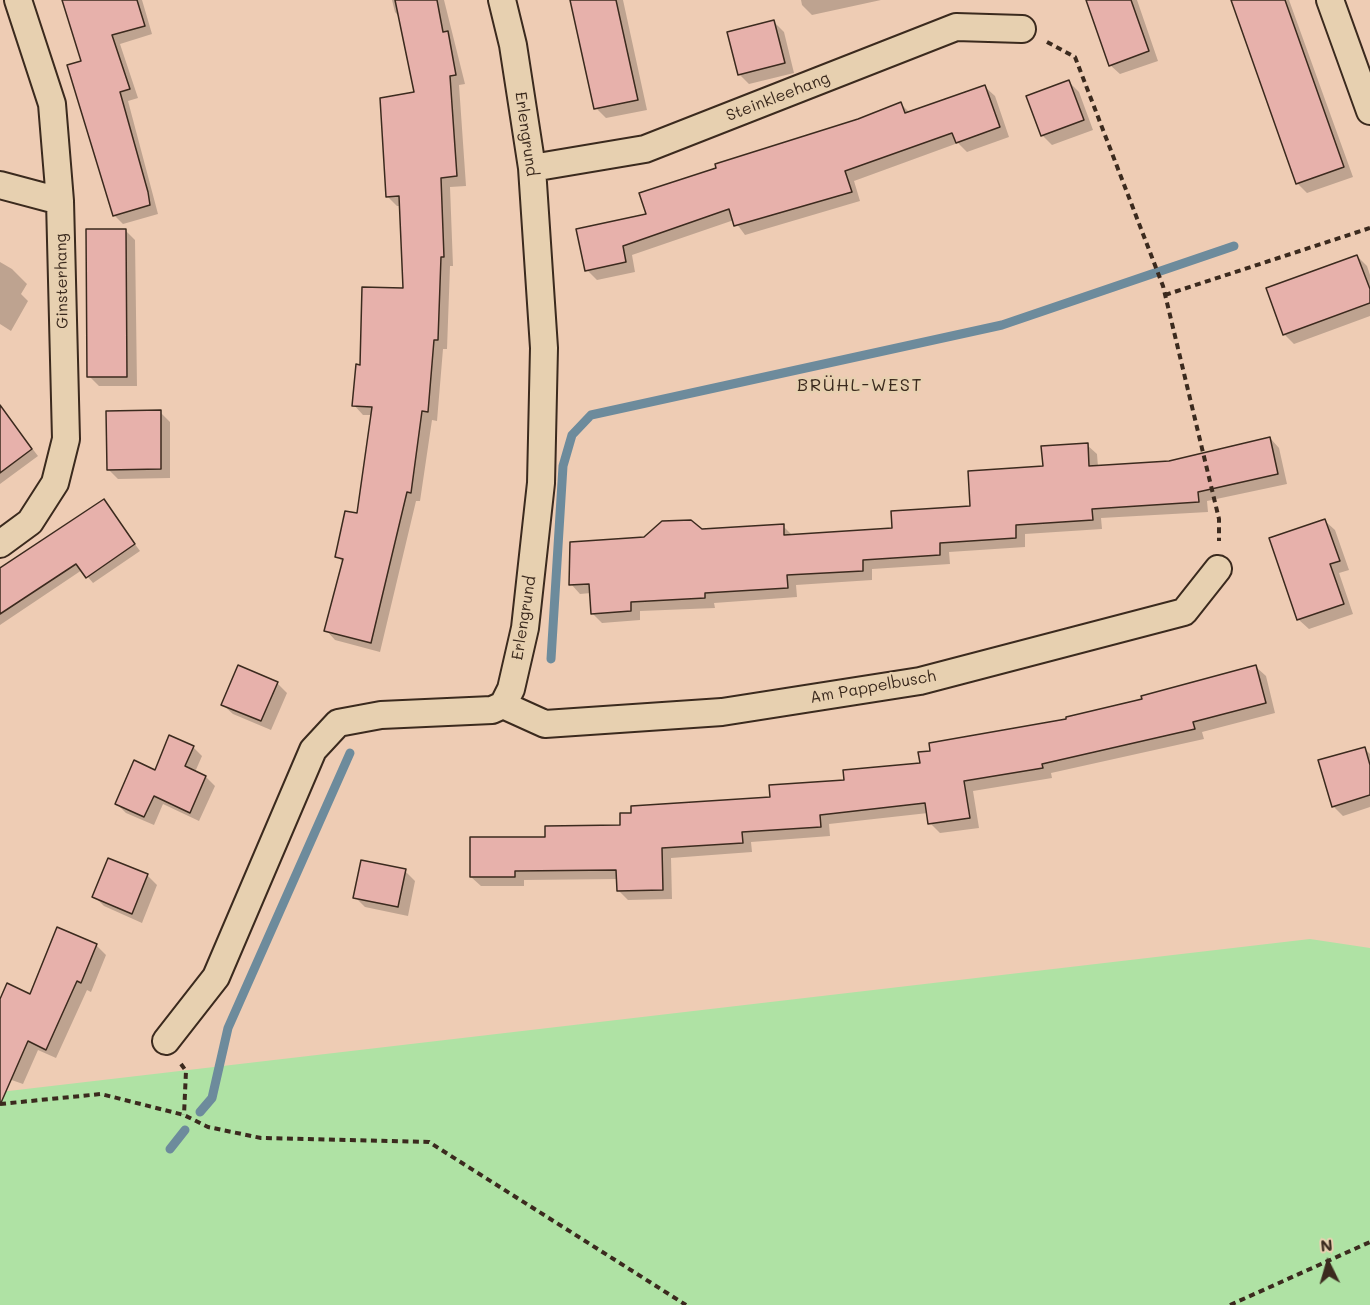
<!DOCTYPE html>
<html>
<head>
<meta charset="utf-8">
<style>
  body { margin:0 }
  #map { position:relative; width:1370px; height:1305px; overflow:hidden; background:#eeccb4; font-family:Mali,sans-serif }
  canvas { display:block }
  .north { position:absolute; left:1298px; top:1233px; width:60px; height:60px; -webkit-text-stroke:4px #e7d0b0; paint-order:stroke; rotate:355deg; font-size:16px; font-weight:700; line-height:24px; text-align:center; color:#3b2a1e }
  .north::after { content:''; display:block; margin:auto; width:21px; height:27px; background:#3b2a1e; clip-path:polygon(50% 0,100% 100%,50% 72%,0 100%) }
</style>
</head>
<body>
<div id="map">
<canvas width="1370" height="1305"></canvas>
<div class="north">N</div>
</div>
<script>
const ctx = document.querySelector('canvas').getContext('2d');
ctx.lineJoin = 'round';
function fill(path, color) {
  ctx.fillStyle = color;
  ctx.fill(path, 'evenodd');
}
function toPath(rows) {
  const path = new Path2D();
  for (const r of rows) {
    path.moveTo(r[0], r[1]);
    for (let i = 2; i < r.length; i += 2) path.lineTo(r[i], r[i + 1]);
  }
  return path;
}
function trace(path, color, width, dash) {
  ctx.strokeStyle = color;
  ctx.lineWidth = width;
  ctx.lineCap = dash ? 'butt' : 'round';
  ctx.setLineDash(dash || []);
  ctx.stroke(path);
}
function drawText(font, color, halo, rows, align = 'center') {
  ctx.font = font + ' Mali,sans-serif';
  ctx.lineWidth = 5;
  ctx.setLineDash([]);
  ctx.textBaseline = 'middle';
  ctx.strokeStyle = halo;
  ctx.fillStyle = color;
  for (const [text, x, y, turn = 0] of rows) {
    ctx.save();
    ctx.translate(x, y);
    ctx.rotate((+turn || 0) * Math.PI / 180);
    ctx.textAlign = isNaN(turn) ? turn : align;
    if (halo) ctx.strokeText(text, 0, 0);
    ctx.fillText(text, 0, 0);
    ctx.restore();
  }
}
const green = toPath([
  [1310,939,1370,948,1370,1305,0,1305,0,1092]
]);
const shadow = toPath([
  [64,0,142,0,152,34,120,44,138,98,128,101,158,214,123,224,114,215,83,62],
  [392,0,444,0,465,84,459,85,466,186,450,187,453,266,450,266,447,349,443,349,437,421,432,420,420,501,416,501,380,652,335,640,326,630,344,563,337,556,358,515,372,415,363,415,354,405,362,366,405,290,401,206,397,206,387,196,416,93,400,18,395,12],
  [572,0,623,0,647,110,606,118,596,108],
  [801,0,881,0,812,15,802,5],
  [1087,0,1137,0,1158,61,1120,74,1110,65],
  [1231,0,1289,0,1353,177,1307,193,1297,183],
  [774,22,784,32,794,73,749,84,739,74],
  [1069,82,1079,92,1093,130,1052,145,1042,135],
  [985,87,995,96,1009,137,967,152,958,143,854,181,860,201,745,235,734,220,632,255,635,272,597,280,587,270,648,215,901,104,910,113],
  [125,230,135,240,137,386,99,386,89,376],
  [1357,256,1367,266,1370,275,1370,316,1294,344,1284,334],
  [0,262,12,269,27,284,21,294,28,301,11,331,0,324],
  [160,412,170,422,170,478,118,479,108,469],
  [5,413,38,456,0,484,0,416],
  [1270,438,1279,448,1287,484,1207,501,1208,512,1101,518,1102,529,1025,534,1025,547,949,552,950,564,872,569,872,580,796,585,797,597,714,603,715,608,640,611,640,620,602,623,592,613,591,593,580,594,571,584,645,539,701,531,783,526,793,536,894,529,972,508,1087,445,1097,454,1098,467,1169,463],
  [103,501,140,551,93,583,82,570,0,625,0,570],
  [1325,521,1335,530,1349,570,1339,573,1353,614,1309,629,1299,620,1271,539],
  [1256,667,1266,676,1275,713,1202,732,1204,739,1051,773,1052,778,973,791,979,828,940,833,930,823,928,813,829,824,830,836,751,842,752,852,671,858,672,899,628,900,618,890,618,879,524,880,524,886,481,886,471,877,546,839,771,798,921,764],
  [277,683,287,693,271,730,233,714,223,705],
  [193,747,202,756,195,772,206,777,215,786,199,821,163,804,154,825,126,813,117,804,155,772],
  [1364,748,1370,754,1370,807,1343,816,1333,806],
  [405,871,415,881,408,916,365,907,355,897],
  [147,875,157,885,142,923,104,906,94,896],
  [96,945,106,955,91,992,87,990,56,1058,38,1050,23,1084,6,1078,0,1086,0,1003,31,996]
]);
const stream = toPath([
  [551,659,563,466,572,435,591,415,1002,325,1234,246],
  [200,1112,212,1098,228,1028,350,753],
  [170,1149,185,1130]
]);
const building = toPath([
  [62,0,137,0,145,26,112,35,130,89,120,92,148,192,150,205,113,216,67,65,81,61,62,0],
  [395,0,437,0,443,32,448,31,456,75,450,76,457,176,441,178,444,257,441,257,438,340,434,340,428,412,422,411,411,493,407,492,371,643,324,631,343,559,335,557,345,511,357,513,372,407,352,406,356,364,360,365,362,287,403,288,399,196,386,197,380,98,414,92,395,0],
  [570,0,616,0,638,100,594,109,570,0],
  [1086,0,1131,0,1149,51,1109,66,1086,0],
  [1231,0,1285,0,1344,167,1296,184,1231,0],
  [774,20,785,63,738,75,727,32,774,20],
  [1069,80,1084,120,1041,136,1026,96,1069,80],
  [985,85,1000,127,956,143,952,133,845,171,852,192,734,226,729,209,623,246,626,262,585,271,576,229,646,214,639,193,716,168,715,164,858,119,901,102,905,113,985,85],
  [86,229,126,229,127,377,87,377,86,229],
  [1357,255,1370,289,1370,303,1283,335,1266,288,1357,255],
  [0,405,32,449,0,473,0,405],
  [161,410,161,469,107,470,106,411,161,410],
  [1270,437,1278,474,1198,492,1199,502,1092,509,1093,520,1016,525,1016,538,940,543,940,555,863,560,863,571,787,575,788,588,705,593,705,598,631,602,631,611,591,614,589,584,569,585,570,542,644,537,662,521,691,520,702,529,784,524,784,535,892,528,891,511,970,506,968,471,1043,466,1041,446,1088,443,1089,466,1169,461,1270,437],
  [104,499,135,544,86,578,76,564,0,614,0,568,104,499],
  [1325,519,1340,561,1330,564,1344,604,1297,620,1269,538,1325,519],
  [238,665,278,682,261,721,221,705,238,665],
  [1256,665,1266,703,1193,722,1195,729,1042,764,1043,768,964,781,970,818,928,824,925,803,820,815,821,827,742,832,743,843,662,848,663,890,617,891,616,870,515,871,515,877,470,877,470,837,545,837,545,826,620,825,620,813,631,813,631,806,770,797,769,785,844,780,843,770,920,763,918,752,930,751,929,743,1066,719,1066,717,1142,699,1141,696,1256,665],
  [169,735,194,746,185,766,206,776,190,813,154,796,144,817,115,804,134,760,155,770,169,735],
  [1365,747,1370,765,1370,795,1332,807,1318,760,1365,747],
  [108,858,148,874,132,914,92,897,108,858],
  [361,860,406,869,398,907,353,898,361,860],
  [57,927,97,944,81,983,77,981,46,1050,28,1041,0,1105,0,999,7,983,30,994,57,927]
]);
const path = toPath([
  [1047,42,1075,57,1163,286,1219,519,1219,541],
  [1165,295,1370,228],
  [181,1064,186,1071,184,1115],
  [0,1104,101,1094,184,1115,208,1127,261,1138,429,1142,686,1305],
  [1230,1305,1370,1242]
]);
const minor = toPath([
  [1330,0,1370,111],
  [532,168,645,149,956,27,1022,29],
  [0,185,60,201],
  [0,544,30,522,55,483,66,439,60,201,52,104,18,0],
  [503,705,545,724,722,712,920,681,1184,612,1218,569],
  [166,1041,216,977,313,750,338,723,381,715,492,710,503,705,511,689,525,628,541,483,544,348,532,168,513,45,502,0]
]);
const streetNames = [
  ["Steinkleehang",778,97,-21],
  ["Erlengrund",526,134,82],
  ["Ginsterhang",62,281,-91],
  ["Erlengrund",524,618,-81],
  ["Am Pappelbusch",873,687,-10]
];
const neighbourhoodNames = [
  ["BRÜHL-WEST",860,385]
];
fill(green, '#afe2a4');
fill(shadow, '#0003');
trace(stream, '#6d8b9c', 9);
fill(building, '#e7b1ab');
trace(building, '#3b2a1e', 1.5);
trace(minor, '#3b2a1e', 30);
trace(path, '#3b2a1e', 4, [6, 4.5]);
trace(minor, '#e7d0b0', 26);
drawText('16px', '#3b2a1e', '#e7d0b0', streetNames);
ctx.letterSpacing = '1.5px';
drawText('18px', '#3b2a1e', '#e7d0b0', neighbourhoodNames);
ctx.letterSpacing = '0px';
</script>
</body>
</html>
